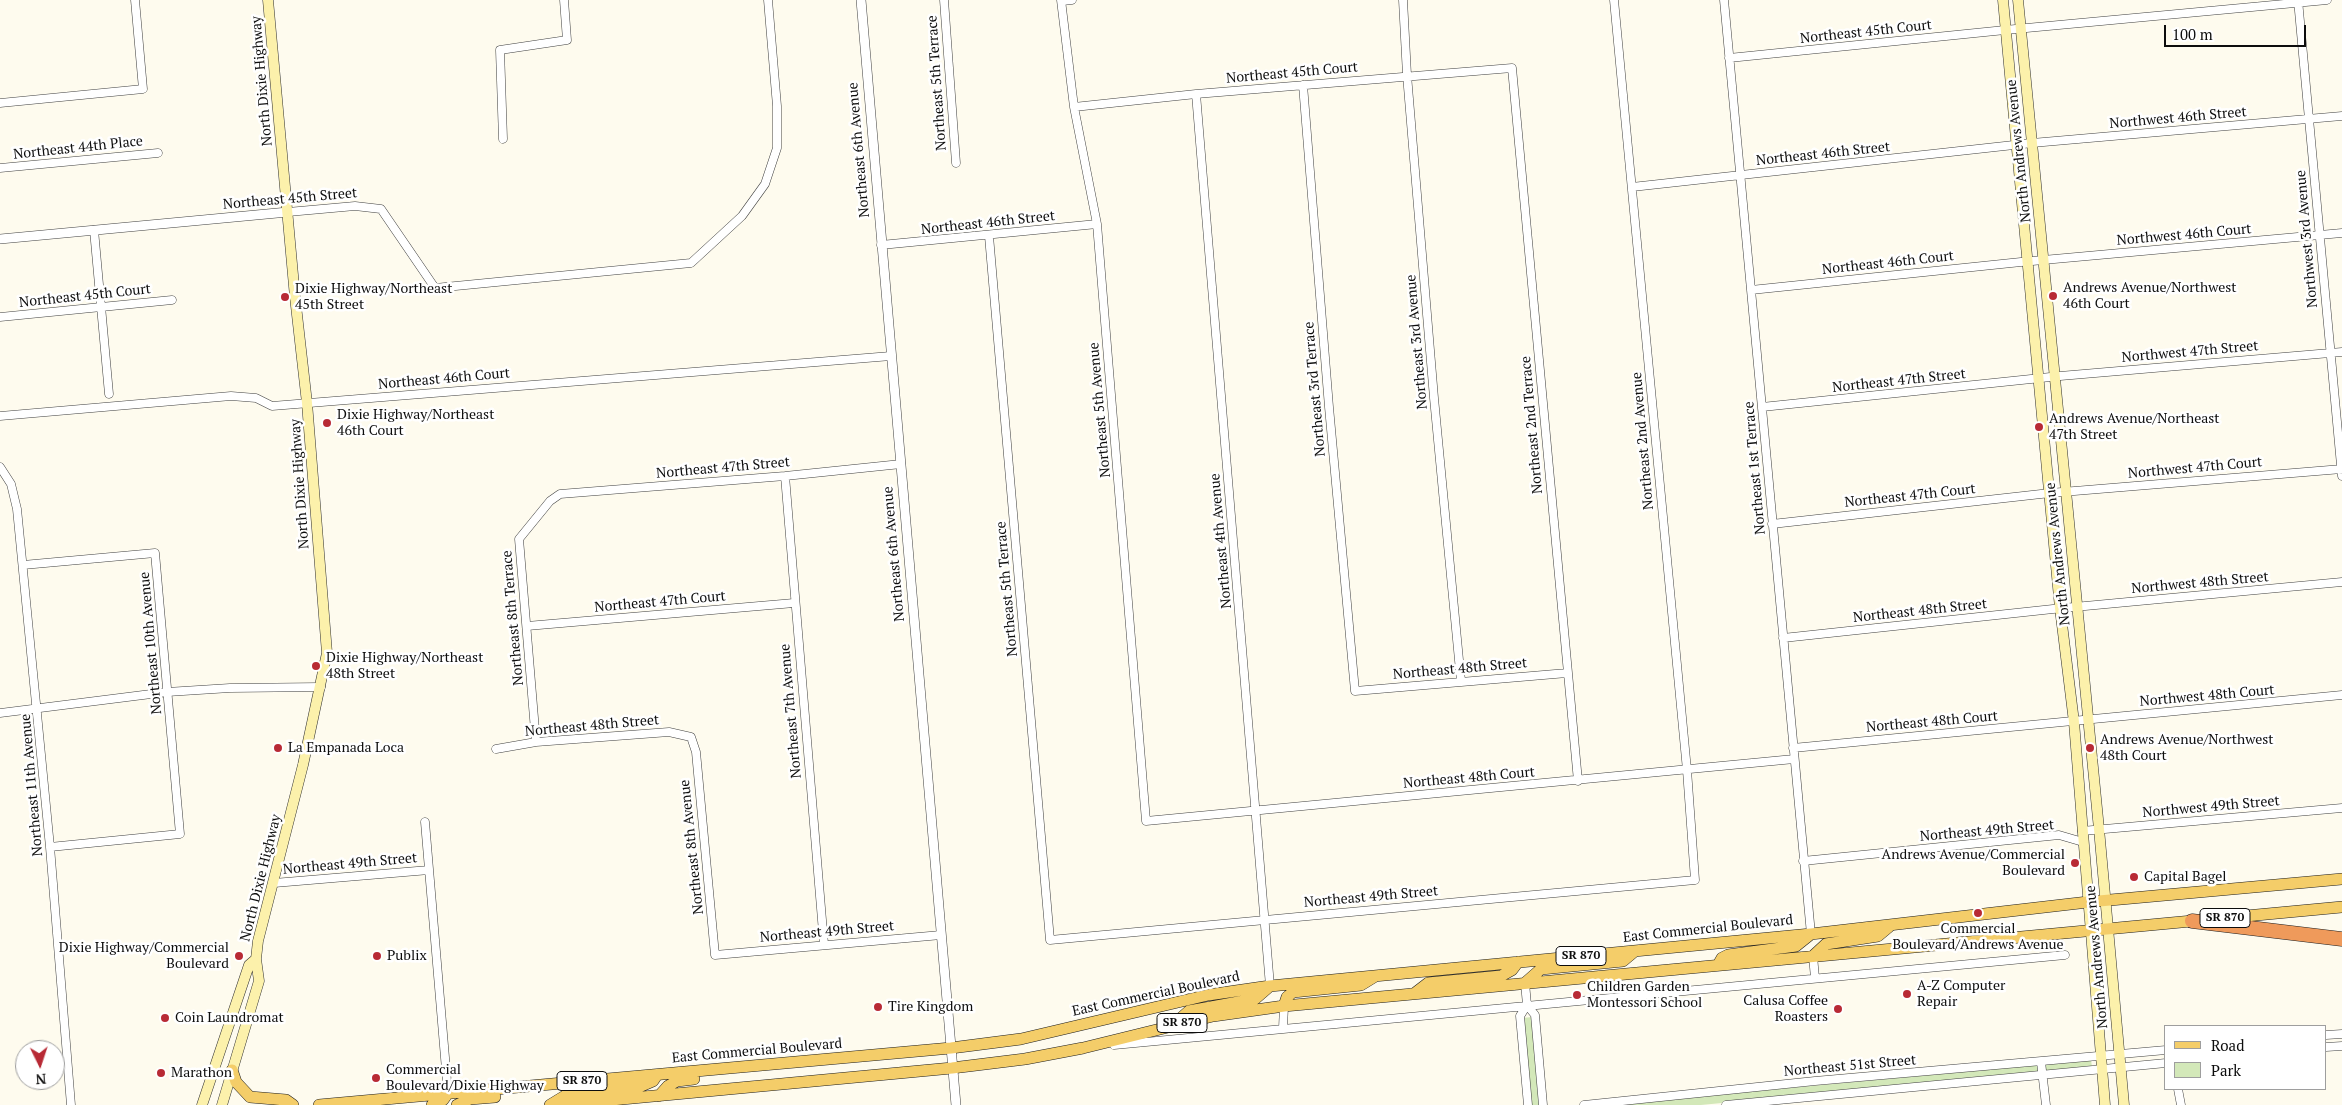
<!DOCTYPE html>
<html>
<head>
<meta charset="utf-8">
<style>
  body { margin:0 }
  #map { position:relative; width:2342px; height:1105px; overflow:hidden; background:#fefbee; font-family:"PT Serif",serif }
  canvas { display:block }
  .legend { position:absolute; left:2164px; top:1025px; width:162px; height:65px; box-sizing:border-box; background:#fff; border:1px solid #9e9e9e; margin:0; padding:6px 9px; list-style:none; font-size:15px; color:#0d0d0d }
  .legend li { display:flex; align-items:center; gap:10px; height:25px }
  .legend b { width:25px; border:1px solid #9e9e9e }
  .north { position:absolute; left:15px; top:1040px; width:50px; height:50px; box-sizing:border-box; background:#fff; border:1px solid #9e9e9e; border-radius:50%; rotate:176deg; font-size:14px; font-weight:700; line-height:20px; text-align:center; color:#0d0d0d }
  .north::after { content:''; display:block; margin:auto; width:18px; height:22px; background:#b82a35; clip-path:polygon(50% 0,100% 100%,50% 72%,0 100%) }
  .scale { position:absolute; left:2164px; top:25px; width:142px; height:22px; box-sizing:border-box; border:2px solid #0d0d0d; border-top:0; padding-left:6px; font-size:15px; line-height:18px; white-space:nowrap; color:#0d0d0d; -webkit-text-stroke:4px #fff; paint-order:stroke }
</style>
</head>
<body>
<div id="map">
<canvas width="2342" height="1105"></canvas>
<ul class="legend">
<li><b style="height:6px;background:#f4cd69"></b>Road</li>
<li><b style="height:14px;background:#d3e8b9"></b>Park</li>
</ul>
<div class="north">N</div>
<div class="scale">100 m</div>
</div>
<script>
const ctx = document.querySelector('canvas').getContext('2d');
ctx.lineJoin = 'round';
function fill(path, color) {
  ctx.fillStyle = color;
  ctx.fill(path, 'evenodd');
}
function toPath(rows) {
  const path = new Path2D();
  for (const r of rows) {
    path.moveTo(r[0], r[1]);
    for (let i = 2; i < r.length; i += 2) path.lineTo(r[i], r[i + 1]);
  }
  return path;
}
function trace(path, color, width, dash) {
  ctx.strokeStyle = color;
  ctx.lineWidth = width;
  ctx.lineCap = dash ? 'butt' : 'round';
  ctx.setLineDash(dash || []);
  ctx.stroke(path);
}
function drawText(font, color, halo, rows, align = 'center') {
  ctx.font = font + ' "PT Serif",serif';
  ctx.lineWidth = 5;
  ctx.setLineDash([]);
  ctx.textBaseline = 'middle';
  ctx.strokeStyle = halo;
  ctx.fillStyle = color;
  for (const [text, x, y, turn = 0] of rows) {
    ctx.save();
    ctx.translate(x, y);
    ctx.rotate((+turn || 0) * Math.PI / 180);
    ctx.textAlign = isNaN(turn) ? turn : align;
    if (halo) ctx.strokeText(text, 0, 0);
    ctx.fillText(text, 0, 0);
    ctx.restore();
  }
}
const green = toPath([
  [1532,1017,1540,1105,1531,1105,1523,1018],
  [2091,1060,2092,1067,1701,1105,1606,1105]
]);
const minor = toPath([
  [944,0,956,163],
  [1061,0,1074,107,1097,224,1146,821,1794,759],
  [1403,0,1407,75,1434,398,1461,681],
  [1724,0,1811,934],
  [2298,0,2342,476],
  [1062,1,1072,0],
  [1729,58,2005,30,2327,0],
  [1303,85,1329,407,1355,691,1567,673],
  [1196,94,1270,986],
  [0,103,143,89,135,0],
  [1074,107,1196,94,1512,68,1578,781],
  [503,139,500,50,567,40,564,0],
  [0,168,158,153],
  [1632,187,2032,143,2342,116],
  [288,212,355,206,381,209,435,288,691,263,742,216,765,184,777,148,777,106,768,0],
  [94,230,109,394],
  [989,236,1050,940,1695,880,1687,770,1614,0],
  [881,245,1097,224],
  [1751,290,2021,262,2342,233],
  [0,317,172,300],
  [1762,407,2060,376,2342,352],
  [0,416,231,396,256,398,272,406,891,356],
  [0,467,11,484,17,509,50,847,71,1105],
  [785,476,824,944],
  [1772,524,2050,493,2342,469],
  [23,565,155,553,180,834,50,847],
  [527,626,794,603],
  [1783,638,2053,609,2342,582],
  [0,713,167,692,230,688,321,687],
  [536,742,519,539,550,501,560,494,785,476,901,464],
  [1793,748,2342,695],
  [496,749,536,742,669,732,691,737,696,752,715,955,941,935],
  [425,822,448,1093],
  [2082,831,2342,808],
  [1803,861,2059,835,2083,842],
  [274,883,429,870],
  [1813,956,1815,978],
  [1525,983,1527,1005,1520,1016,1528,1105],
  [1527,1005,1535,1015,1543,1105],
  [1283,1028,1284,1006],
  [2326,1035,2342,1034],
  [1114,1045,2065,955],
  [2326,1047,2342,1046],
  [2041,1062,2046,1105],
  [2178,1089,2181,1105],
  [1584,1105,1815,1081,2166,1050],
  [1726,1105,2166,1063]
]);
const tertiary = toPath([
  [861,0,956,1105],
  [0,239,288,212]
]);
const secondary = toPath([
  [2003,0,2060,608,2074,722,2105,1105],
  [2018,0,2099,829,2124,1105],
  [202,1105,249,965,256,959],
  [222,1105,259,981,256,959,258,941,303,765,327,653,307,403,295,297,268,0]
]);
const primary = toPath([
  [1813,956,1826,944,1878,936,1890,926],
  [1718,965,1722,958,1728,955,1796,946,1811,934],
  [1525,983,1541,969,1623,961,1635,951],
  [1415,993,1428,983,1501,976,1512,970,1518,962],
  [1284,1006,1287,997,1293,992,1361,985,1374,977],
  [1180,1024,1181,1018,1189,1011,1255,999,1270,986],
  [232,1070,236,1082,250,1097,286,1100,293,1105],
  [659,1096,668,1086,677,1081,694,1079],
  [319,1105,951,1048,1021,1039,1208,995,1270,986,1811,934,2088,902,2342,879],
  [432,1105,443,1100,448,1093],
  [457,1105,470,1099,495,1097],
  [550,1105,568,1094,639,1087,653,1081,657,1075],
  [558,1105,952,1068,1025,1059,1083,1048,1213,1016,1284,1006,2342,907]
]);
const motorway = toPath([
  [2192,921,2342,939]
]);
const markers = [
  [2053,296,5,"#b82a35"],
  [285,297,5,"#b82a35"],
  [327,423,5,"#b82a35"],
  [2039,427,5,"#b82a35"],
  [316,666,5,"#b82a35"],
  [278,748,5,"#b82a35"],
  [2090,748,5,"#b82a35"],
  [2075,863,5,"#b82a35"],
  [2134,877,5,"#b82a35"],
  [1978,913,5,"#b82a35"],
  [239,956,5,"#b82a35"],
  [377,956,5,"#b82a35"],
  [1907,994,5,"#b82a35"],
  [1577,995,5,"#b82a35"],
  [878,1007,5,"#b82a35"],
  [1838,1009,5,"#b82a35"],
  [165,1018,5,"#b82a35"],
  [161,1073,5,"#b82a35"],
  [376,1078,5,"#b82a35"]
];
const shields = [
  [2225,918,50],
  [1581,956,50],
  [1182,1023,50],
  [582,1081,50]
];
const shieldNames = [
  ["SR 870",2225,918],
  ["SR 870",1581,956],
  ["SR 870",1182,1023],
  ["SR 870",582,1081]
];
const streetNames = [
  ["Northeast 45th Court",1866,32,-6],
  ["Northeast 45th Court",1292,73,-5],
  ["North Dixie Highway",262,81,-95],
  ["Northeast 5th Terrace",937,83,-94],
  ["Northwest 46th Street",2178,118,-5],
  ["Northeast 44th Place",78,148,-6],
  ["Northeast 6th Avenue",859,150,-95],
  ["North Andrews Avenue",2019,151,-96],
  ["Northeast 46th Street",1823,154,-6],
  ["Northeast 45th Street",290,199,-5],
  ["Northeast 46th Street",988,223,-6],
  ["Northwest 46th Court",2184,235,-5],
  ["Northwest 3rd Avenue",2307,239,-95],
  ["Northeast 46th Court",1888,263,-6],
  ["Northeast 45th Court",85,296,-6],
  ["Northeast 3rd Avenue",1417,342,-95],
  ["Northwest 47th Street",2190,352,-5],
  ["Northeast 46th Court",444,379,-5],
  ["Northeast 47th Street",1899,381,-6],
  ["Northeast 3rd Terrace",1315,389,-95],
  ["Northeast 5th Avenue",1100,410,-95],
  ["Northeast 2nd Terrace",1532,425,-95],
  ["Northeast 2nd Avenue",1643,441,-95],
  ["Northeast 47th Street",723,468,-5],
  ["Northeast 1st Terrace",1755,468,-95],
  ["Northwest 47th Court",2195,468,-5],
  ["North Dixie Highway",300,484,-94],
  ["Northeast 47th Court",1910,496,-6],
  ["Northeast 4th Avenue",1221,541,-95],
  ["Northeast 6th Avenue",894,554,-95],
  ["North Andrews Avenue",2058,554,-96],
  ["Northwest 48th Street",2200,583,-5],
  ["Northeast 5th Terrace",1007,589,-95],
  ["Northeast 47th Court",660,602,-5],
  ["Northeast 48th Street",1920,611,-6],
  ["Northeast 8th Terrace",513,618,-95],
  ["Northeast 10th Avenue",151,643,-95],
  ["Northeast 48th Street",1460,669,-5],
  ["Northwest 48th Court",2207,696,-5],
  ["Northeast 7th Avenue",791,711,-95],
  ["Northeast 48th Court",1932,722,-5],
  ["Northeast 48th Street",592,726,-5],
  ["Northeast 48th Court",1469,778,-5],
  ["Northeast 11th Avenue",32,785,-95],
  ["Northwest 49th Street",2211,807,-5],
  ["Northeast 49th Street",1987,831,-5],
  ["Northeast 8th Avenue",692,847,-96],
  ["Northeast 49th Street",350,864,-5],
  ["North Dixie Highway",261,878,-76],
  ["Northeast 49th Street",1371,897,-5],
  ["East Commercial Boulevard",1708,929,-6],
  ["Northeast 49th Street",827,932,-5],
  ["North Andrews Avenue",2097,957,-95],
  ["East Commercial Boulevard",1156,994,-12],
  ["East Commercial Boulevard",757,1051,-5],
  ["Northeast 51st Street",1850,1066,-5]
];
const poiNames = [
  ["Andrews Avenue/Northwest",2063,288],
  ["46th Court",2063,304],
  ["Dixie Highway/Northeast",295,289],
  ["45th Street",295,305],
  ["Dixie Highway/Northeast",337,415],
  ["46th Court",337,431],
  ["Andrews Avenue/Northeast",2049,419],
  ["47th Street",2049,435],
  ["Dixie Highway/Northeast",326,658],
  ["48th Street",326,674],
  ["Andrews Avenue/Northwest",2100,740],
  ["48th Court",2100,756],
  ["La Empanada Loca",288,748],
  ["Andrews Avenue/Commercial",2065,855,"right"],
  ["Boulevard",2065,871,"right"],
  ["Capital Bagel",2144,877],
  ["Commercial",1978,929,"center"],
  ["Boulevard/Andrews Avenue",1978,945,"center"],
  ["Dixie Highway/Commercial",229,948,"right"],
  ["Boulevard",229,964,"right"],
  ["Publix",387,956],
  ["A-Z Computer",1917,986],
  ["Repair",1917,1002],
  ["Children Garden",1587,987],
  ["Montessori School",1587,1003],
  ["Calusa Coffee",1828,1001,"right"],
  ["Roasters",1828,1017,"right"],
  ["Tire Kingdom",888,1007],
  ["Coin Laundromat",175,1018],
  ["Commercial",386,1070],
  ["Boulevard/Dixie Highway",386,1086],
  ["Marathon",171,1073]
];
fill(green, '#d3e8b9');
trace(minor, '#404040', 9);
trace(tertiary, '#404040', 10);
trace(secondary, '#2f2f2f', 11);
trace(primary, '#1e1e1e', 12);
trace(motorway, '#1e1e1e', 15);
trace(minor, '#fff', 8);
trace(tertiary, '#fff', 9);
trace(secondary, '#fcf1ab', 10);
trace(primary, '#f4cd69', 11);
trace(motorway, '#ef9a5b', 14);
for (const [x, y, r, color] of markers) {
  const dot = new Path2D();
  dot.arc(x, y, r, 0, 2 * Math.PI);
  ctx.fillStyle = color;
  ctx.fill(dot);
  trace(dot, '#fff', 2);
}
for (const [x, y, w] of shields) {
  const box = new Path2D();
  box.roundRect(x - w / 2, y - 9.5, w, 19, 4);
  ctx.fillStyle = '#fff';
  ctx.fill(box);
  trace(box, '#0d0d0d', 1);
}
drawText('bold 12px', '#0d0d0d', null, shieldNames);
drawText('14px', '#0d0d0d', '#fff', streetNames);
drawText('14px', '#0d0d0d', '#fff', poiNames, 'left');
</script>
</body>
</html>
